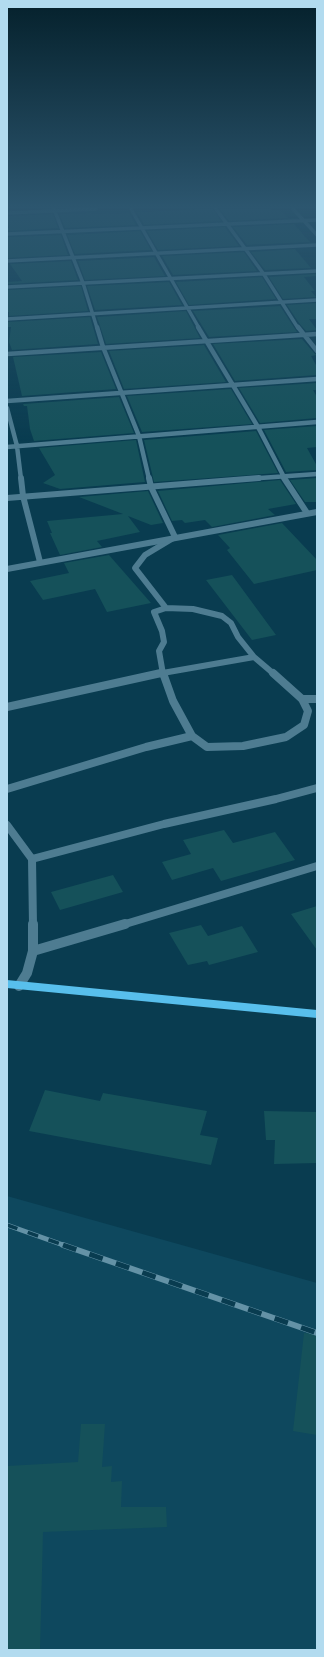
<!DOCTYPE html>
<html>
<head>
<meta charset="utf-8">
<style>
  body { margin:0 }
  #map { position:relative; width:324px; height:1657px; overflow:hidden; background:#093c50; font-family:"Zilla Slab",serif }
  canvas { display:block }
  .frame { position:absolute; inset:0; border:8px solid #b2dbef; pointer-events:none }
</style>
</head>
<body>
<div id="map">
<canvas width="324" height="1657"></canvas>
<div class="frame"></div>
</div>
<script>
const ctx = document.querySelector('canvas').getContext('2d');
ctx.lineJoin = 'round';
function fill(path, color) {
  ctx.fillStyle = color;
  ctx.fill(path, 'evenodd');
}
function toPath(rows) {
  const path = new Path2D();
  for (const r of rows) {
    path.moveTo(r[0], r[1]);
    for (let i = 2; i < r.length; i += 2) path.lineTo(r[i], r[i + 1]);
  }
  return path;
}
function trace(path, color, width, dash) {
  ctx.strokeStyle = color;
  ctx.lineWidth = width;
  ctx.lineCap = dash ? 'butt' : 'round';
  ctx.setLineDash(dash || []);
  ctx.stroke(path);
}
const built = toPath([
  [7,1196,317,1283,317,1650,7,1650]
]);
const building = toPath([
  [201,209,213,209,221,221,144,225,137,212],
  [220,209,270,209,271,210,280,210,288,218,229,221],
  [91,213,92,214,129,213,136,225,65,228,59,214],
  [53,214,58,228,7,231,7,228,9,228,7,216],
  [294,224,310,242,247,245,233,227],
  [225,227,239,246,158,250,147,231],
  [140,231,151,250,75,254,67,235],
  [61,235,68,255,7,258,7,237],
  [295,249,311,268,265,270,251,252],
  [244,252,257,271,173,275,162,256],
  [154,257,165,276,85,280,78,261],
  [71,261,78,280,7,284,7,282,22,281,10,264],
  [316,274,317,276,304,277,315,291,311,291,316,297,283,299,269,277],
  [262,277,276,299,189,305,176,282],
  [169,282,182,305,95,310,87,286],
  [81,286,88,311,9,316,9,312,7,312,7,290],
  [317,303,317,319,309,319,317,330,306,331,299,323,287,305],
  [280,306,297,332,209,337,193,311],
  [186,311,200,338,106,344,97,317],
  [90,317,98,344,12,350,9,342,11,327,8,327,8,322],
  [302,339,314,353,317,355,311,356,317,367,317,375,235,381,213,344],
  [204,345,226,382,124,389,109,351],
  [101,352,116,389,22,396,13,357],
  [317,383,317,390,313,390,317,397,317,418,260,423,239,388],
  [231,389,252,424,142,432,127,396],
  [119,397,134,433,34,441,30,429,27,406,24,406,23,404],
  [317,426,317,447,307,448,317,466,317,470,286,472,264,430],
  [256,431,278,473,154,482,144,440],
  [136,440,145,482,60,489,43,483,55,475,39,448],
  [317,478,317,502,305,502,290,480],
  [280,480,296,504,268,509,275,515,212,527,205,520,185,523,182,520,172,521,158,491],
  [148,491,163,523,151,525,128,516,140,532,97,541,102,547,60,555,50,533,52,533,47,521,123,514,79,497],
  [282,523,317,560,317,570,254,584,227,550,230,548,218,535],
  [109,555,151,603,107,612,95,589,43,600,30,581,69,573,64,563],
  [232,575,276,635,252,640,206,580],
  [224,830,233,843,275,832,295,860,221,881,213,868,172,880,162,862,191,854,183,840],
  [113,875,123,892,60,910,51,892],
  [317,906,317,950,291,914],
  [201,925,208,936,242,926,258,952,209,965,207,961,188,965,169,933],
  [45,1090,100,1101,103,1093,207,1111,200,1135,218,1138,211,1165,29,1131],
  [264,1111,317,1112,317,1163,274,1164,275,1140,266,1140],
  [304,1333,317,1334,317,1435,293,1431],
  [81,1424,105,1424,102,1467,112,1466,111,1482,122,1481,121,1507,166,1507,167,1527,43,1532,40,1650,7,1650,7,1466,78,1462]
]);
const minorFar4 = toPath([
  [54,209,83,283,97,328],
  [131,209,199,328],
  [216,209,263,273,298,328],
  [293,209,317,235],
  [7,213,96,209],
  [7,234,317,220],
  [7,261,317,245],
  [7,287,317,271],
  [7,319,317,300]
]);
const minorFar3 = toPath([
  [97,327,103,347,139,436,149,479],
  [198,327,258,427,285,479],
  [298,327,317,351],
  [7,354,317,334],
  [7,401,317,379],
  [7,408,17,446,21,479],
  [7,447,317,422],
  [246,479,317,474]
]);
const minorFar2 = toPath([
  [21,478,23,496,40,562],
  [149,478,151,487,175,537,145,555,135,568,166,608],
  [284,478,307,513],
  [7,498,259,478],
  [157,674,254,657],
  [163,674,159,651,164,642,162,631,154,612,166,608,193,609,222,616,231,623,238,637,254,657,274,674]
]);
const minorFar1 = toPath([
  [163,673,173,701,192,736,207,747,243,746,286,737,304,725,308,711,302,699],
  [273,673,302,699],
  [302,699,317,699],
  [7,707,161,673],
  [7,789,146,747,192,736],
  [7,825,32,859,33,925],
  [32,859,164,824,276,799,317,788],
  [122,925,317,866]
]);
const minor = toPath([
  [33,951,125,924],
  [19,986,27,973,33,951,33,924]
]);
const tertiary = toPath([
  [7,569,317,512]
]);
const primary = toPath([
  [7,980,317,1010,317,1018,7,988,7,980]
]);
const railFar1 = toPath([
  [7,1225,66,1246]
]);
const rail = toPath([
  [63,1245,317,1333]
]);
fill(built, '#0e485e');
fill(building, '#15515a');
trace(minorFar4, '#4e7c91', 3.5);
trace(minorFar3, '#4e7c91', 4.5);
trace(minorFar2, '#4e7c91', 6);
trace(minorFar1, '#4e7c91', 8);
trace(minor, '#4e7c91', 10);
trace(tertiary, '#4e7c91', 6);
fill(primary, '#58bfec');
trace(railFar1, '#6492a6', 5);
trace(rail, '#6492a6', 6);
trace(railFar1, '#093c50', 3.5, [11]);
trace(rail, '#093c50', 5, [14]);
const sky = ctx.createLinearGradient(0, 0, 0, 441);
sky.addColorStop(0, '#05212c');
sky.addColorStop(0.47, '#2c566f');
sky.addColorStop(1, '#2c566f00');
ctx.fillStyle = sky;
ctx.fillRect(0, 0, 324, 441);
</script>
</body>
</html>
